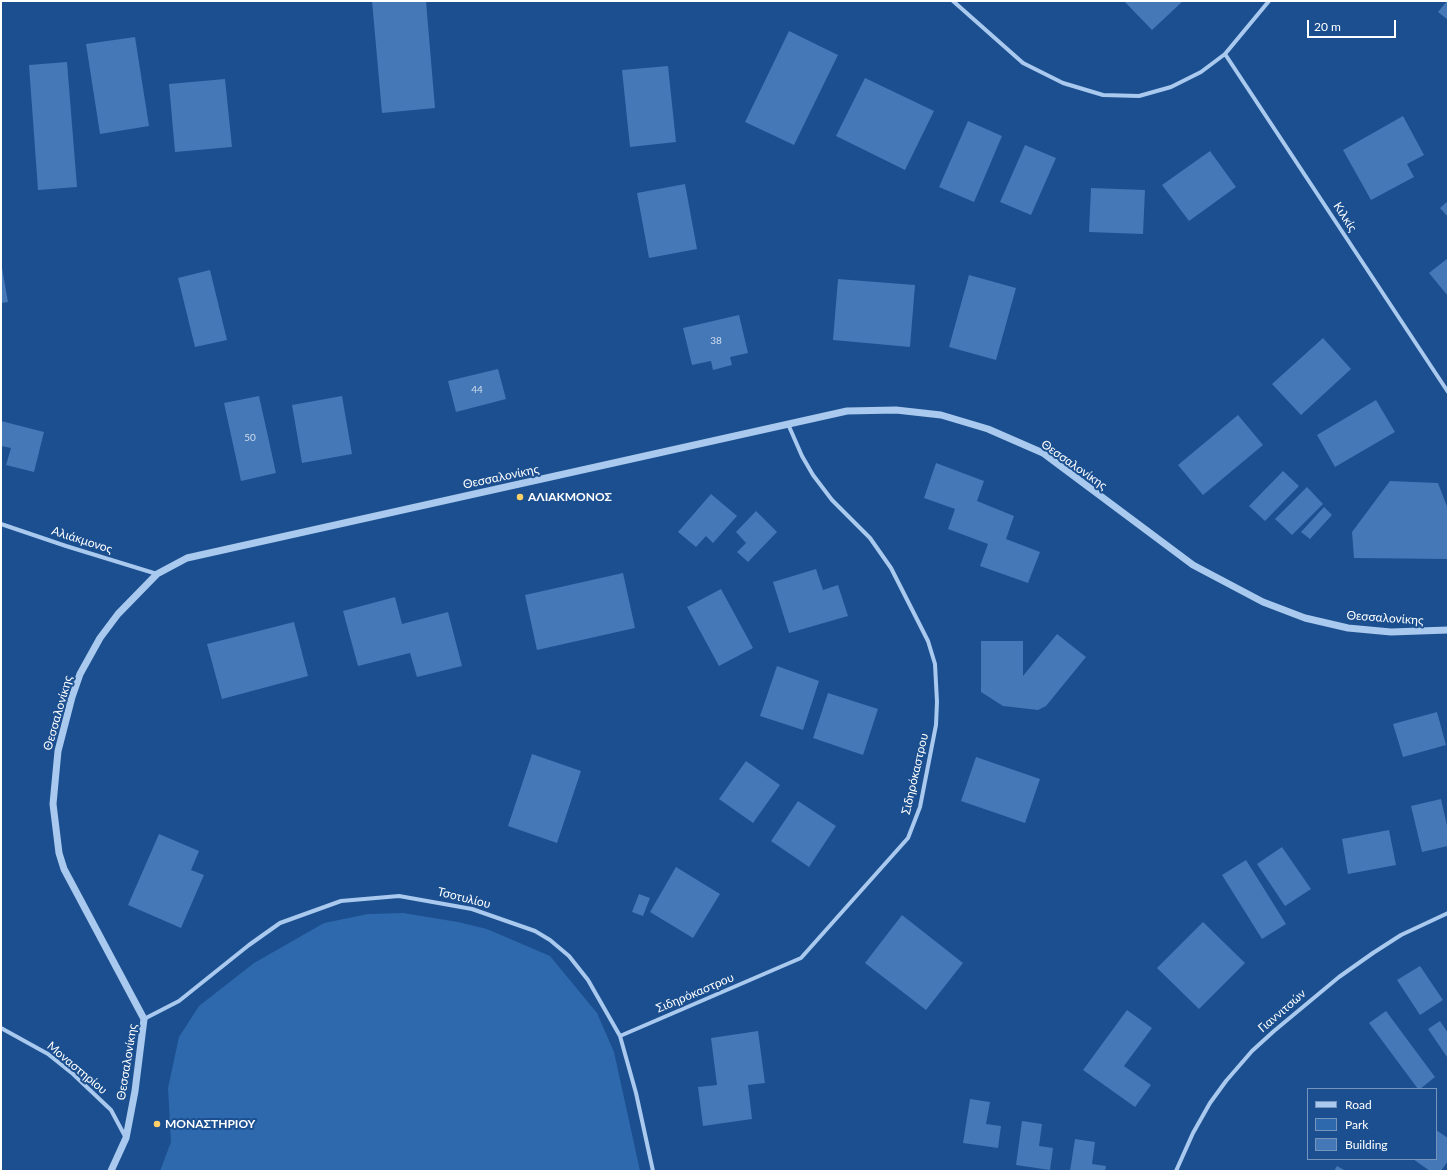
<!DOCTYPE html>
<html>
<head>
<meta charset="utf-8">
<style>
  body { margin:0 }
  #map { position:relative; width:1449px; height:1172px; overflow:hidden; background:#1b4f8f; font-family:Lato,sans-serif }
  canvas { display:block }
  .frame { position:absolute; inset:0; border:2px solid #fff; pointer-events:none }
  .legend { position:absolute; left:1307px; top:1088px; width:130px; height:72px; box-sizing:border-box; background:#1b4f8f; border:1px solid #7695bc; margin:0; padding:5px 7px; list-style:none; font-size:12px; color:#fff }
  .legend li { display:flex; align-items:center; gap:8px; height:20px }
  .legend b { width:20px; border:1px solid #7695bc }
  .scale { position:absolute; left:1307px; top:20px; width:89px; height:18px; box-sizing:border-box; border:2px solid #fff; border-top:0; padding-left:5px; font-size:12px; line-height:14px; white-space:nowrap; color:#fff; -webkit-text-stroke:3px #1b4f8f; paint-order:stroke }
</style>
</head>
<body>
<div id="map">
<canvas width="1449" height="1172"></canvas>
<div class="frame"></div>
<ul class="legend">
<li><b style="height:5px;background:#a9c9ee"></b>Road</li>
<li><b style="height:11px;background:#2e69ad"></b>Park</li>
<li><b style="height:11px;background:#4478b7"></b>Building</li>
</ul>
<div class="scale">20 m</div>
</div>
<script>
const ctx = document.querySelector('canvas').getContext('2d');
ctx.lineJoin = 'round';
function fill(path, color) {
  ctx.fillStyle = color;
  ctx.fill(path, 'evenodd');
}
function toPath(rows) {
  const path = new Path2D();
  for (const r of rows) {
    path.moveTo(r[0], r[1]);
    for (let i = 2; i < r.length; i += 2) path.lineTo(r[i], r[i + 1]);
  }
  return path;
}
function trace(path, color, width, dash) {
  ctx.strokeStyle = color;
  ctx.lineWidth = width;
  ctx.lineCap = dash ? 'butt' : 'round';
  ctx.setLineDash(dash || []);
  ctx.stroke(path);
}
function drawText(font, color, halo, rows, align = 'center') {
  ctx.font = font + ' Lato,sans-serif';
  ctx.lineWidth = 4;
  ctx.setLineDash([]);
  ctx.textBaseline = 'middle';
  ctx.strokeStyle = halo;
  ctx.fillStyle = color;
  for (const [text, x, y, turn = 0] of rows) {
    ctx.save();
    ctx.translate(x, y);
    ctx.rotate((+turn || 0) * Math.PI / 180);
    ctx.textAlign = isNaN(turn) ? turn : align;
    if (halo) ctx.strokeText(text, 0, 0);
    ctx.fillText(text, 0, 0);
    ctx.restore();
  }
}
const green = toPath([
  [403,913,458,922,487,929,550,956,597,1013,614,1052,640,1171,160,1171,171,1142,168,1088,179,1037,199,1006,254,963,324,923,368,914]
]);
const building = toPath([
  [372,1,426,1,435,108,382,113],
  [1124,1,1183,1,1152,30],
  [1447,1,1448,1,1448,20,1438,12],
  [789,31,838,55,794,145,745,122],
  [135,37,149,126,100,134,86,44],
  [67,62,77,187,38,190,29,65],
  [668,66,676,142,630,147,622,70],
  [865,78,934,111,905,170,836,136],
  [225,79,232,147,175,152,169,84],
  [1403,116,1424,155,1407,164,1414,177,1371,200,1343,150],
  [968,121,1002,136,974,202,939,187],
  [1025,145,1056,158,1031,215,1000,202],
  [1210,151,1236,187,1189,221,1162,185],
  [685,184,697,249,649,258,637,193],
  [1091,188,1145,190,1143,234,1089,232],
  [1448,201,1448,217,1440,208],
  [1448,258,1448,296,1429,273],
  [1,262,8,302,1,303],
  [210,270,227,340,195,347,178,278],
  [969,275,1016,288,996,360,949,347],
  [838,279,915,285,910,347,833,340],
  [739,315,748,353,730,357,732,365,713,370,711,361,692,365,683,328],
  [1323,338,1351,369,1301,415,1272,384],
  [498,369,506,399,456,412,448,381],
  [259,396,276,473,241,481,224,403],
  [342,396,352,454,302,463,292,405],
  [1376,400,1395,432,1335,467,1317,435],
  [1238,415,1263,445,1203,495,1178,465],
  [1,421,44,432,34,472,6,465,11,448,1,446],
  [936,463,984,481,977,501,1014,516,1006,539,1040,552,1028,583,980,566,988,544,948,529,955,509,924,498],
  [1283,471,1299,486,1265,521,1249,506],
  [1390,481,1438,483,1448,509,1448,559,1354,558,1352,532],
  [1307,487,1323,504,1292,535,1275,519],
  [711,494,737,516,713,543,706,536,696,547,678,532],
  [1324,507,1332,515,1310,539,1301,532],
  [756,511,777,532,748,562,737,552,746,543,736,532],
  [816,569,823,590,838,585,848,616,789,633,773,582],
  [623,573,635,628,537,650,525,595],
  [721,589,753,648,719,666,687,607],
  [395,597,402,624,448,612,462,666,417,677,410,653,358,666,343,611],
  [294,622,308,676,222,699,207,644],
  [1057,634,1086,657,1046,706,1038,710,1003,706,981,692,981,641,1023,641,1023,676],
  [777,666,819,681,803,730,760,716],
  [828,693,878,709,863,755,813,738],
  [1437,712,1446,745,1403,757,1393,724],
  [532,754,581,771,557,843,508,826],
  [976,757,1040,779,1025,823,961,801],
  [746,761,780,785,753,823,719,799],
  [1441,799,1448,830,1448,846,1422,852,1411,806],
  [798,801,836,826,809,867,771,841],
  [1389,830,1396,865,1348,874,1342,839],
  [159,834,199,851,191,870,204,875,181,928,128,905],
  [1282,847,1311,889,1285,906,1257,864],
  [1246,860,1286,924,1262,939,1222,875],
  [676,867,720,894,693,938,650,912],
  [639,894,650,898,643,916,632,912],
  [902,915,963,963,926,1010,865,963],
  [1203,922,1245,963,1199,1009,1157,968],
  [1420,966,1443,1000,1420,1015,1397,980],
  [1127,1010,1152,1028,1124,1066,1151,1085,1135,1107,1083,1070],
  [1386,1011,1435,1077,1420,1089,1418,1089,1369,1023],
  [1440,1021,1448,1033,1447,1057,1428,1029],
  [758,1031,765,1083,748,1085,752,1119,703,1126,698,1087,717,1085,711,1038],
  [970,1099,990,1102,986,1124,1001,1126,998,1148,963,1143],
  [1022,1121,1042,1124,1039,1146,1053,1148,1050,1170,1016,1165],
  [1436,1130,1448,1138,1448,1161,1441,1171,1430,1171,1413,1159,1436,1159],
  [1075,1139,1095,1142,1092,1164,1106,1166,1105,1171,1070,1171],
  [1337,1166,1346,1171,1334,1171]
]);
const minor = toPath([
  [953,1,1023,63,1063,83,1103,95,1139,96,1171,87,1201,72,1225,54,1269,1],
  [1225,54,1448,392],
  [1,524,66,546,157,574],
  [144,1019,179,1001,249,945,280,923,341,901,399,896,472,909,535,931,550,940,569,956,588,980,620,1036,636,1093,653,1171],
  [1,1028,48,1054,73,1074,111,1110,126,1138],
  [620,1036,801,958,908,838,920,807,936,725,937,702,935,664,928,641,891,568,870,538,832,500,813,475,802,456,788,424],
  [1176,1171,1193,1133,1210,1103,1226,1081,1252,1051,1274,1031,1339,977,1373,953,1401,935,1448,913]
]);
const tertiary = toPath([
  [111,1171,126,1138,135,1091,144,1019,64,869,59,853,53,804,58,751,72,697,80,674,100,638,118,614,157,574,187,558,847,411,896,410,941,415,988,429,1043,453,1193,565,1263,602,1305,618,1348,628,1391,632,1448,630]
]);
const markers = [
  [520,497,4,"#ffd166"],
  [157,1124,4,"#ffd166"]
];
const numberNames = [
  ["38",716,341],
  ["44",477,390],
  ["50",250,438]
];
const streetNames = [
  ["Κιλκίς",1345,217,57],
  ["Θεσσαλονίκης",1074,465,35],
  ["Θεσσαλονίκης",501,477,-12],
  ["Αλιάκμονος",82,540,18],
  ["Θεσσαλονίκης",1385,618,4],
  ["Θεσσαλονίκης",58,713,-74],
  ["Σιδηρόκαστρου",915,774,-77],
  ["Τσοτυλίου",464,898,14],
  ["Σιδηρόκαστρου",695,993,-23],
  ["Γιαννιτσών",1282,1011,-41],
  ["Θεσσαλονίκης",127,1062,-81],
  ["Μοναστηρίου",77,1068,40]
];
const poiNames = [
  ["ΑΛΙΑΚΜΟΝΟΣ",528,497],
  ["ΜΟΝΑΣΤΗΡΙΟΥ",165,1124]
];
fill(green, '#2e69ad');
fill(building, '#4478b7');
trace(minor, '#a9c9ee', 4);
trace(tertiary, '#a9c9ee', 7);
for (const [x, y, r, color] of markers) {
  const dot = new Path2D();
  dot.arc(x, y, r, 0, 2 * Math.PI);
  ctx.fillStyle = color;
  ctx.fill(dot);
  trace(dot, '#1b4f8f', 1.5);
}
drawText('10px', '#d0dded', null, numberNames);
drawText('12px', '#fff', '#1b4f8f', streetNames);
drawText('bold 12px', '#fff', '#1b4f8f', poiNames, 'left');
</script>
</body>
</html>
